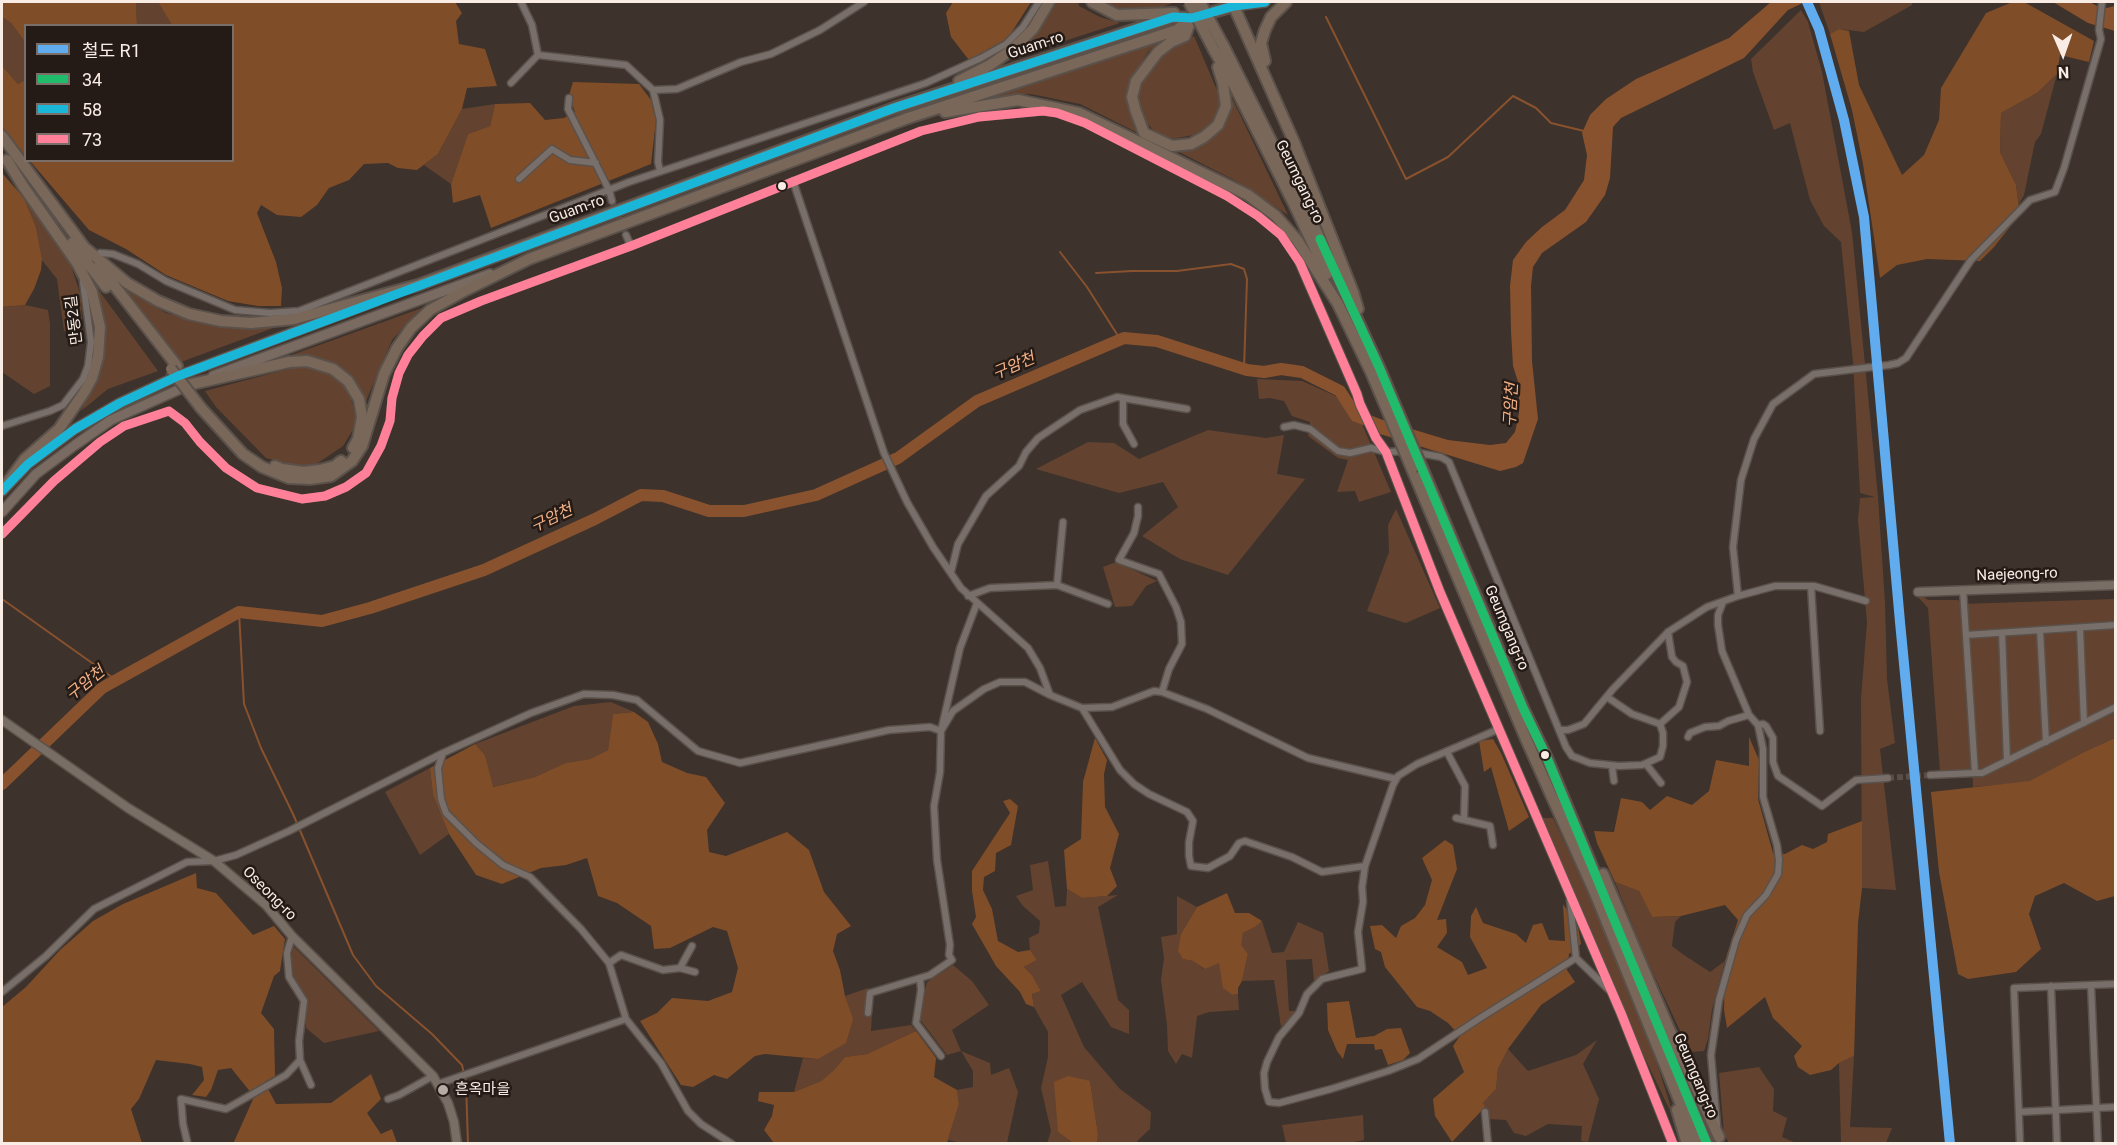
<!DOCTYPE html>
<html>
<head>
<meta charset="utf-8">
<style>
  body { margin:0 }
  #map { position:relative; width:2117px; height:1145px; overflow:hidden; background:#3d322c; font-family:Roboto,"Noto Sans KR",sans-serif }
  canvas { display:block }
  .frame { position:absolute; inset:0; border:3px solid #f9ece4; pointer-events:none }
  .legend { position:absolute; left:24px; top:24px; width:210px; height:138px; box-sizing:border-box; background:#241b16; border:2px solid #796f68; margin:0; padding:8px 10px; list-style:none; font-size:18px; color:#f9ece4 }
  .legend li { display:flex; align-items:center; gap:12px; height:30px }
  .legend b { width:30px; border:2px solid #796f68 }
  .north { position:absolute; left:2033px; top:24px; width:60px; height:60px; -webkit-text-stroke:4px #241b16; paint-order:stroke; rotate:178deg; font-size:16px; font-weight:700; line-height:24px; text-align:center; color:#f9ece4 }
  .north::after { content:''; display:block; margin:auto; width:21px; height:27px; background:#f9ece4; clip-path:polygon(50% 0,100% 100%,50% 72%,0 100%) }
</style>
</head>
<body>
<div id="map">
<canvas width="2117" height="1145"></canvas>
<div class="frame"></div>
<ul class="legend">
<li><b style="height:8px;background:#60acee"></b>철도 R1</li>
<li><b style="height:8px;background:#20bc6c"></b>34</li>
<li><b style="height:8px;background:#1ab6d8"></b>58</li>
<li><b style="height:8px;background:#ff8098"></b>73</li>
</ul>
<div class="north">N</div>
</div>
<script>
const ctx = document.querySelector('canvas').getContext('2d');
ctx.lineJoin = 'round';
function fill(path, color) {
  ctx.fillStyle = color;
  ctx.fill(path, 'evenodd');
}
function toPath(rows) {
  const path = new Path2D();
  for (const r of rows) {
    path.moveTo(r[0], r[1]);
    for (let i = 2; i < r.length; i += 2) path.lineTo(r[i], r[i + 1]);
  }
  return path;
}
function trace(path, color, width, dash) {
  ctx.strokeStyle = color;
  ctx.lineWidth = width;
  ctx.lineCap = dash ? 'butt' : 'round';
  ctx.setLineDash(dash || []);
  ctx.stroke(path);
}
function drawText(font, color, halo, rows, align = 'center') {
  ctx.font = font + ' Roboto,"Noto Sans KR",sans-serif';
  ctx.lineWidth = 5;
  ctx.setLineDash([]);
  ctx.textBaseline = 'middle';
  ctx.strokeStyle = halo;
  ctx.fillStyle = color;
  for (const [text, x, y, turn = 0] of rows) {
    ctx.save();
    ctx.translate(x, y);
    ctx.rotate((+turn || 0) * Math.PI / 180);
    ctx.textAlign = isNaN(turn) ? turn : align;
    if (halo) ctx.strokeText(text, 0, 0);
    ctx.fillText(text, 0, 0);
    ctx.restore();
  }
}
const green = toPath([
  [136,2,158,2,172,25,137,25],
  [1053,2,1078,2,1079,6,1100,17,1120,23,1015,57,1045,20],
  [1102,2,1175,2,1155,10,1115,9],
  [1819,2,1912,2,1912,5,1864,32,1839,29,1830,34],
  [1801,10,1808,22,1822,72,1852,232,1878,497,1885,603,1887,679,1895,743,1880,749,1896,890,1862,888,1861,699,1867,622,1858,520,1860,498,1875,497,1860,493,1853,362,1841,242,1824,226,1810,200,1790,123,1774,130,1753,72,1751,59],
  [2,17,11,23,25,42,25,80,18,84,2,66],
  [1194,36,1222,102,1210,126,1194,135,1171,139,1157,134,1146,122,1138,97,1140,84,1157,59],
  [1163,38,1148,52,1129,83,1130,109,1138,133,1080,104,1031,94,988,97],
  [2057,74,2041,134,2035,142,2024,195,2019,204,2016,185,2000,152,2001,113,2037,93],
  [1231,96,1288,215,1234,180,1177,151,1201,145,1226,121],
  [495,104,490,126,468,134,451,184,424,165,438,154,462,109],
  [24,198,67,254,81,296,82,329,64,331,57,279,42,260,36,227],
  [92,281,158,371,108,389,81,411,101,371,104,314],
  [122,288,166,313,223,328,273,328,181,362],
  [25,305,48,310,50,324,50,386,34,394,2,372,2,309,3,307],
  [422,308,392,340,366,401,350,376,324,361,289,356],
  [303,365,332,374,349,390,357,423,343,446,315,465,292,465,266,458,216,407,205,391],
  [1257,379,1302,381,1338,397,1353,419,1362,424,1391,492,1359,502,1355,491,1337,492,1348,460,1338,458,1308,436,1310,422,1292,416,1284,401,1270,398,1259,399],
  [1208,430,1266,438,1284,435,1277,474,1305,479,1228,575,1180,559,1142,536,1178,507,1163,482,1119,493,1036,469,1088,442,1114,443,1139,459],
  [1396,509,1440,608,1406,623,1367,611,1389,552,1388,525],
  [1116,562,1157,581,1146,586,1132,606,1115,607,1103,567],
  [1923,596,1928,600,1958,600,1961,604,2115,599,2115,738,2084,752,2030,782,1973,787,1972,767,1969,770,1940,772,1928,608,1918,597],
  [611,702,634,712,613,714,608,750,590,759,567,763,535,777,492,787,485,755,475,744,574,706],
  [430,768,433,795,449,834,420,855,385,792],
  [1541,818,1553,818,1585,885,1644,1023,1676,1123,1640,1048],
  [1048,861,1055,907,1066,906,1067,889,1082,898,1118,895,1098,907,1118,1000,1129,1010,1129,1034,1111,1027,1082,982,1061,995,1084,1047,1120,1089,1151,1112,1150,1129,1137,1141,1138,1143,1097,1143,1098,1134,1090,1081,1058,1132,1073,1143,1047,1143,1051,1131,1041,1088,1048,1057,1048,1032,1034,1007,1032,994,1041,991,1032,975,1024,967,1037,960,1030,950,1029,938,1039,933,1040,921,1023,906,1016,896,1033,890,1030,865],
  [1615,882,1639,891,1652,917,1681,916,1675,922,1672,946,1684,955,1710,972,1725,961,1712,1009,1708,1039,1704,1051,1690,1052,1644,954],
  [1177,896,1197,907,1181,934,1183,959,1194,961,1204,969,1219,962,1233,995,1238,994,1239,1010,1209,1012,1197,1016,1192,1058,1182,1054,1176,1064,1168,1051,1167,1025,1161,980,1164,958,1161,937,1177,934],
  [1262,921,1272,953,1284,952,1298,922,1323,933,1329,971,1314,981,1312,959,1286,960,1289,1011,1297,1011,1281,1027,1274,980,1242,981,1248,954,1240,945,1243,933,1255,927],
  [293,946,379,1031,324,1043,306,1028,306,998,293,975,291,958],
  [953,965,972,981,989,1005,952,1030,961,1051,990,1063,991,1075,1009,1068,1018,1092,1007,1143,962,1143,948,1140,959,1104,957,1090,973,1087,973,1071,961,1051,947,1055,919,1018,927,982],
  [868,988,873,997,871,1031,911,1025,916,1031,867,1054,845,1057,834,1070,821,1081,794,1092,803,1058,818,1059,852,1019,845,996],
  [1597,1040,1583,1064,1599,1099,1588,1142,1581,1141,1582,1126,1548,1124,1526,1136,1514,1133,1506,1120,1489,1119,1483,1103,1496,1089,1498,1069,1508,1049,1528,1071,1576,1055],
  [1854,1056,1850,1127,1892,1128,1886,1143,1841,1143,1839,1063],
  [1759,1067,1774,1089,1773,1111,1787,1118,1782,1137,1796,1143,1729,1143,1724,1134,1719,1073],
  [1363,1115,1364,1140,1349,1143,1286,1143,1282,1125]
]);
const forest = toPath([
  [2,2,136,2,137,25,26,26,25,42,11,23,2,17],
  [158,2,455,2,462,13,456,21,459,44,485,49,497,86,467,88,462,109,438,154,417,170,398,168,388,163,364,164,349,180,329,188,317,205,301,217,277,215,261,205,257,213,276,262,282,288,281,306,258,306,228,301,166,275,126,249,89,230,30,161,232,160,232,26,172,25],
  [953,2,1031,2,1008,38,969,60,951,37,946,13],
  [2024,2,2094,41,2089,62,2060,55,2057,74,2037,93,2001,113,2000,152,2016,185,2020,214,1994,247,1980,261,1927,259,1897,265,1880,278,1863,164,1852,110,1830,34,1839,29,1849,31,1859,85,1902,175,1924,155,1939,120,1941,88,1986,13,2010,3],
  [2,66,18,84,25,80,25,155,2,127],
  [573,82,639,84,651,100,656,120,651,164,491,228,480,195,453,203,451,184,468,134,490,126,495,104,530,103,545,120,564,118,575,112,569,95],
  [2,173,24,198,36,227,42,259,41,270,34,289,25,305,2,307],
  [634,712,648,722,658,744,662,762,687,773,706,777,725,803,707,830,709,852,726,856,787,832,809,850,824,892,851,926,837,934,833,951,840,970,845,996,853,1019,846,1043,818,1059,765,1054,755,1056,727,1079,714,1075,693,1087,681,1085,640,1021,657,1013,672,998,708,1001,732,992,738,968,727,931,713,927,670,948,654,949,651,926,617,903,598,896,587,858,566,865,541,868,502,884,476,875,449,834,433,795,430,768,475,744,485,755,493,787,535,777,566,763,590,759,608,750,613,714],
  [1749,737,1759,760,1758,799,1773,853,1785,854,1802,845,1813,849,1827,842,1828,834,1862,821,1862,888,1858,923,1854,1056,1839,1063,1831,1070,1810,1075,1798,1067,1794,1056,1802,1046,1773,1018,1765,997,1727,1028,1724,1010,1725,961,1738,920,1725,905,1681,916,1652,917,1639,891,1615,882,1597,843,1594,831,1614,832,1621,798,1642,802,1650,810,1667,796,1692,805,1709,791,1716,760,1749,766],
  [1095,738,1107,760,1104,774,1105,807,1119,834,1110,868,1117,886,1107,896,1082,898,1067,889,1064,850,1081,839,1083,782],
  [2115,738,2115,896,2097,901,2064,883,2035,896,2029,914,2041,949,2016,972,1968,979,1958,974,1939,872,1931,792,2030,781,2084,752],
  [1493,739,1501,753,1529,817,1509,831,1491,767,1484,772,1479,741],
  [1010,799,1018,806,1011,845,996,853,995,871,984,877,983,890,992,909,998,941,1018,952,1030,950,1037,960,1024,967,1032,975,1041,991,1032,994,1034,1007,1026,1004,1020,992,996,966,972,924,976,917,972,891,972,871,1010,813,1003,801],
  [1445,840,1453,845,1457,869,1437,920,1446,919,1447,933,1437,947,1462,962,1468,975,1487,968,1470,937,1471,916,1476,907,1483,923,1516,934,1526,943,1533,925,1542,923,1549,940,1565,941,1563,904,1578,927,1581,944,1569,954,1567,970,1575,982,1541,1005,1508,1049,1498,1069,1496,1089,1483,1103,1485,1107,1452,1142,1435,1116,1433,1099,1464,1072,1453,1046,1460,1036,1448,1023,1430,1011,1417,1007,1385,967,1381,952,1375,949,1370,926,1382,925,1396,938,1401,926,1415,918,1425,905,1432,880,1422,858],
  [196,873,197,888,216,893,253,935,274,926,285,939,280,971,274,976,261,1013,274,1029,275,1076,266,1081,252,1094,231,1068,218,1070,211,1090,206,1097,192,1095,204,1080,202,1067,190,1064,156,1060,139,1099,131,1109,142,1143,2,1143,2,1007,26,987,60,950,93,921,123,904],
  [1227,893,1235,913,1249,913,1262,921,1255,927,1243,933,1241,945,1248,954,1242,981,1238,988,1238,994,1233,995,1223,988,1219,963,1205,969,1193,961,1183,959,1178,951,1181,934,1197,907],
  [1349,1001,1356,1038,1374,1036,1387,1029,1401,1028,1410,1053,1403,1060,1388,1065,1382,1049,1375,1050,1374,1044,1347,1044,1343,1059,1337,1051,1328,1030,1327,1003],
  [916,1031,936,1058,934,1077,957,1090,959,1104,947,1143,774,1143,764,1130,772,1116,774,1105,758,1101,759,1092,794,1092,821,1081,834,1070,845,1057,867,1054],
  [371,1074,381,1099,367,1113,381,1134,392,1129,397,1143,233,1144,254,1097,267,1087,276,1104,331,1103],
  [1068,1076,1090,1081,1098,1134,1097,1143,1073,1143,1058,1132,1054,1082]
]);
const water = toPath([
  [1771,2,1805,2,1788,10,1744,58,1621,118,1613,127,1610,178,1605,195,1586,222,1542,253,1533,267,1531,286,1532,361,1538,419,1523,463,1516,467,1500,471,1380,434,1372,417,1448,440,1490,445,1506,443,1515,432,1519,413,1519,385,1513,366,1511,331,1510,286,1513,260,1526,242,1542,227,1565,210,1584,180,1587,155,1582,133,1590,115,1606,99,1636,79,1729,38],
  [2053,2,2090,2,2102,9,2115,6,2115,31,2088,23]
]);
const stream = toPath([
  [1326,17,1406,179,1448,157,1513,96,1536,108,1551,123,1584,131],
  [1060,252,1087,287,1120,339],
  [1096,273,1132,271,1177,271,1231,264,1244,269,1247,279,1244,369],
  [2,599,116,680],
  [239,612,244,704,261,748,293,814,353,955,376,986,432,1034,462,1065,466,1083,468,1144]
]);
const river = toPath([
  [2,784,102,688,239,612,322,621,370,608,484,570,595,519,641,495,663,496,709,511,744,511,816,495,898,458,977,401,1124,338,1157,341,1247,370,1264,372,1281,369,1302,372,1340,391,1356,416,1390,429]
]);
const streetTunnel = toPath([
  [612,201,626,235],
  [1888,778,1930,775]
]);
const street = toPath([
  [521,2,532,25,538,55,626,65,653,90,660,120,658,162,660,171],
  [511,83,538,55],
  [653,90,677,89,741,62,771,54,820,30,864,2],
  [569,98,568,109,609,190,612,201],
  [519,179,552,149,570,160,596,163],
  [793,181,884,453,907,502,933,547,961,588,1028,648,1040,668,1050,695,1082,708,1120,770,1134,784,1149,794,1187,812,1193,821,1189,842,1189,856,1191,866,1208,868,1230,856,1239,843,1245,841,1292,857,1322,872,1365,866,1393,785,1398,776,1417,764,1499,729],
  [626,235,631,246],
  [100,253,113,254,138,264,166,281,235,310,270,313,299,311,629,182,926,83,981,58,1006,44,1023,27,1039,2],
  [1123,398,1123,424,1134,444],
  [2,426,50,411,63,405,83,379,88,366,91,342,83,282],
  [1284,427,1294,425,1310,429,1338,451,1350,453,1371,448,1386,452,1408,451,1441,457,1449,462,1550,708,1566,747,1572,756,1590,763,1619,766,1642,765,1660,757,1663,746,1663,733,1660,724,1679,707,1687,682,1683,666,1676,662,1672,657,1668,632],
  [1138,507,1138,516,1134,533,1119,560,1159,574,1176,607,1181,622,1182,644,1169,669,1162,692],
  [2,534,54,481,100,442,124,426,169,411,185,423,200,442,226,468,257,488,302,499,325,496,346,487,366,473,381,446,390,421,392,398,399,373,408,355,423,336,441,318,481,301,631,246,921,131,979,117,1043,111,1057,113,1085,123,1227,196,1258,216,1281,235,1300,263],
  [951,572,958,544,986,496,1019,466,1026,452,1038,438,1080,410,1117,397,1187,409],
  [1057,585,1063,522],
  [1811,586,1820,731],
  [1963,590,1975,773,1982,773,2116,707],
  [968,596,990,588,1057,585,1108,604],
  [1738,596,1733,547,1741,480,1754,439,1773,404,1814,374,1889,365,1898,363,1906,358,1971,260,2030,200,2055,192,2064,168,2101,39,2099,30,2102,2],
  [2080,628,2084,723],
  [2040,630,2046,742],
  [2002,633,2007,761],
  [1966,635,2116,625],
  [1607,697,1632,714,1660,724],
  [1082,708,1112,707,1154,691,1162,692,1207,709,1308,758,1396,779],
  [1758,725,1763,724,1766,726,1773,738,1773,762,1778,776,1822,806,1856,780,1888,778],
  [1560,730,1568,730,1584,724,1613,689,1668,632,1707,607,1738,596,1775,586,1814,586,1866,601],
  [1688,737,1690,733,1705,727,1719,726,1728,721,1749,715],
  [1447,752,1465,786,1464,818],
  [1646,764,1661,783],
  [1612,766,1614,781],
  [1930,775,1975,773],
  [1456,818,1490,826,1493,845],
  [1365,866,1362,887,1363,902,1358,932,1362,969,1322,979,1307,994,1299,1013,1279,1037,1267,1062,1264,1073,1265,1089,1269,1102,1279,1103,1331,1089,1388,1071,1418,1059,1480,1018,1576,958,1609,990],
  [1570,900,1576,958],
  [292,936,287,953,289,977,304,1001,299,1041,300,1060,311,1085],
  [609,963,621,955,663,970,680,968,695,972],
  [680,968,692,946],
  [920,978,921,990,916,1023,941,1056],
  [2091,985,2098,1144],
  [2051,986,2057,1144],
  [2,992,46,956,94,909,187,862,214,861,236,855,289,831,443,753,531,713,584,694,613,695,637,700,698,751,740,763,889,730,930,727,941,731,960,648,977,603],
  [868,1013,870,993,930,975,952,960,949,955,950,945,937,860,934,806,940,772,941,731,953,711,984,689,1000,682,1025,682,1050,695],
  [626,1019,661,1063,688,1111,701,1124,732,1144],
  [438,1084,626,1019,609,963,581,929,530,877,503,865,476,843,446,813,441,799,438,768,443,753],
  [388,1099,399,1095,433,1076],
  [1485,1112,1488,1144],
  [2019,1112,2116,1107],
  [1717,1125,1711,1055,1719,1000,1736,940,1747,915,1766,895,1778,874,1779,860,1777,845,1763,797,1763,749,1758,725,1749,715,1722,651,1718,625,1718,615,1723,602],
  [187,1141,183,1124,181,1099,226,1109,286,1075,300,1060],
  [2020,1144,2014,988,2116,984]
]);
const secondary = toPath([
  [1300,263,1357,394,1360,404,1376,438,1386,452,1440,592,1621,1013,1673,1144],
  [1918,592,2116,585],
  [2,720,128,808,214,861,266,905,292,936,433,1076,448,1103,454,1122,457,1144]
]);
const primary = toPath([
  [1234,6,1265,2],
  [213,376,490,274],
  [2,491,28,464,75,429,120,403,178,376,376,301],
  [2,512,36,474,75,445,111,420,189,385]
]);
const highway = toPath([
  [1092,2,1117,15,1174,13],
  [1232,2,1294,142,1353,292,1358,309],
  [1191,19,1185,36,1171,42,1158,52,1136,81,1132,97,1136,112,1144,133,1172,146,1191,144,1204,137,1218,125,1226,106,1223,83,1218,67],
  [1223,45,1321,241,1379,367,1398,412],
  [1214,50,1234,85,1294,204,1327,274],
  [1265,61,1261,43,1265,30,1271,17,1286,2],
  [959,81,990,65,1014,48,1033,29,1049,2],
  [945,112,1018,100,1079,113,1248,195,1276,216,1297,240,1338,304,1370,370],
  [2,136,87,251],
  [72,243,106,287],
  [84,247,127,283,158,301,189,314,221,321,251,323,294,319,418,285,894,108,1173,17,1192,18,1234,6],
  [99,266,177,366],
  [1368,365,1388,412],
  [188,385,289,362,307,361,333,369,348,381,359,399,362,417,358,439,353,448],
  [201,408,243,454,262,467,289,478,310,479,331,476,352,461,362,446,384,374,397,348,411,328,430,310,466,290,529,259,908,118,1177,30,1192,18],
  [275,466,282,469,303,472,320,470,335,466,341,461],
  [1412,469,1526,739,1595,893,1697,1144],
  [1423,470,1523,708,1547,758,1707,1144],
  [6,485,25,459,59,429,85,391,92,378,98,357,100,327,92,292,77,263,23,186,7,160],
  [1603,874,1669,1029,1719,1137],
  [1677,1110,1687,1144]
]);
const highwayBridge = toPath([
  [1189,2,1214,50],
  [1200,2,1223,45],
  [171,369,201,408],
  [1388,412,1412,469],
  [1398,412,1423,470]
]);
const bus1 = toPath([
  [1320,239,1379,367,1523,708,1547,758,1707,1144]
]);
const bus2 = toPath([
  [2,491,28,464,75,429,120,403,178,376,894,108,1173,17,1192,18,1234,6,1265,2]
]);
const bus3 = toPath([
  [2,534,54,481,100,442,124,426,169,411,185,423,200,442,226,468,257,488,302,499,325,496,346,487,366,473,381,446,390,421,392,398,399,373,408,355,423,336,441,318,481,301,631,246,921,131,979,117,1043,111,1057,113,1085,123,1227,196,1258,216,1281,235,1300,263,1357,394,1360,404,1376,438,1386,452,1440,592,1621,1013,1673,1144]
]);
const rail1 = toPath([
  [1807,2,1819,29,1844,120,1864,217,1900,622,1950,1144]
]);
const markers = [
  [782,186,5,"#f9ece4"],
  [1545,755,5,"#f9ece4"],
  [443,1090,6,"#b7aba4"]
];
const streetNames = [
  ["Guam-ro",1036,46,-18],
  ["Geumgang-ro",1299,182,64],
  ["Guam-ro",577,210,-20],
  ["만동2길",75,320,-97],
  ["Naejeong-ro",2017,575,-2],
  ["Geumgang-ro",1506,628,67],
  ["Oseong-ro",269,894,45],
  ["Geumgang-ro",1695,1076,67]
];
const poiNames = [
  ["흔옥마을",455,1090]
];
const waterNames = [
  ["구암천",1014,367,-23],
  ["구암천",1512,405,-87],
  ["구암천",552,519,-25],
  ["구암천",86,684,-39]
];
fill(green, '#63432f');
fill(forest, '#804d29');
fill(water, '#88522e');
trace(stream, '#88522e', 2);
trace(river, '#88522e', 12);
trace(streetTunnel, '#594e48', 6, [6, 3]);
trace(street, '#5b514b', 9);
trace(secondary, '#5b514b', 11);
trace(primary, '#5b514b', 12);
trace(highway, '#5b514b', 14);
trace(street, '#786f6a', 6);
trace(secondary, '#796e65', 8);
trace(primary, '#796b61', 9);
trace(highway, '#79685a', 10);
trace(highwayBridge, '#5b514b', 14, []);
trace(highwayBridge, '#79685a', 10);
trace(bus1, '#20bc6c', 9);
trace(bus2, '#1ab6d8', 9);
trace(bus3, '#ff8098', 9);
trace(rail1, '#60acee', 10);
for (const [x, y, r, color] of markers) {
  const dot = new Path2D();
  dot.arc(x, y, r, 0, 2 * Math.PI);
  ctx.fillStyle = color;
  ctx.fill(dot);
  trace(dot, '#241b16', 2);
}
drawText('15px', '#f9ece4', '#241b16', streetNames);
drawText('15px', '#f9ece4', '#241b16', poiNames, 'left');
drawText('italic 16px', '#f6b186', '#241b16', waterNames);
</script>
</body>
</html>
